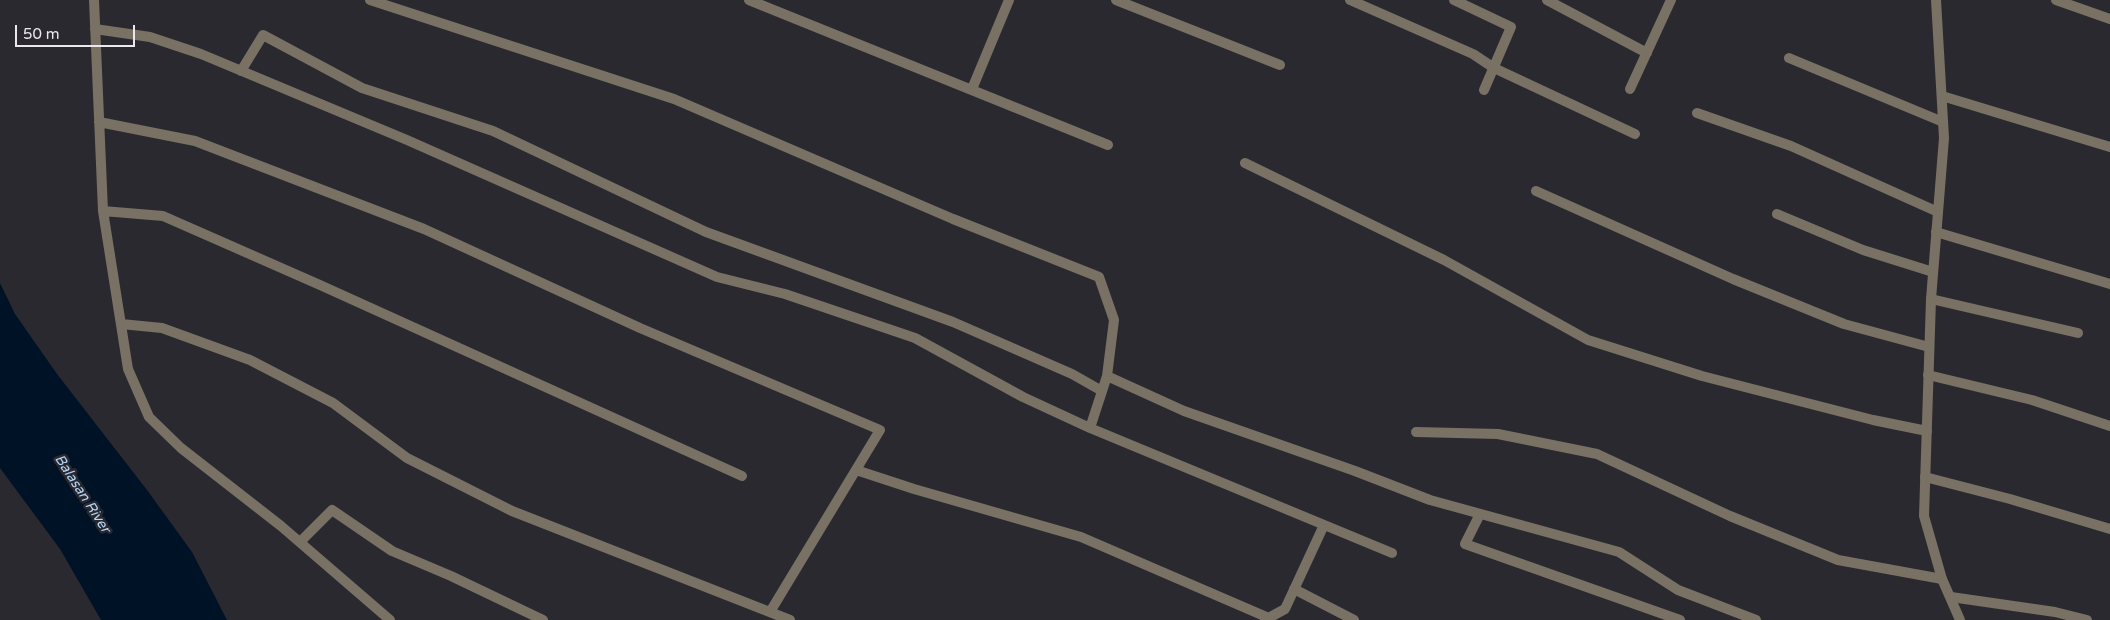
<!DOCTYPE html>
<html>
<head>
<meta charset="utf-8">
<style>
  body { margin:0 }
  #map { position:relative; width:2110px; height:620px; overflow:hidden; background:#2b2930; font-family:"Varela Round",sans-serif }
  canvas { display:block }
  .scale { position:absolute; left:15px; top:25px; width:120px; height:22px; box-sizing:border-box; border:2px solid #eae8ed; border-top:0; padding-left:6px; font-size:15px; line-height:18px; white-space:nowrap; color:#eae8ed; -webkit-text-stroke:4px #2b2930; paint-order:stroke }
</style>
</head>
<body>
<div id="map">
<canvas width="2110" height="620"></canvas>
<div class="scale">50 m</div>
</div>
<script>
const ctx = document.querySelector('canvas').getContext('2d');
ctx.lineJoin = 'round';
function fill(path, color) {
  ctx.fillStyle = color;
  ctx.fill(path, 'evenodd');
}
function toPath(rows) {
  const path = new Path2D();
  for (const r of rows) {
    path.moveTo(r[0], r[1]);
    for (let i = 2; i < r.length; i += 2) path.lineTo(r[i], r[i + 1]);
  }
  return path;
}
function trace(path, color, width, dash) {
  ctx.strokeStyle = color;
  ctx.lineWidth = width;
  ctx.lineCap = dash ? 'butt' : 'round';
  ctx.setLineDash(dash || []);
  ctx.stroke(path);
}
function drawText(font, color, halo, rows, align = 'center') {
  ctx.font = font + ' "Varela Round",sans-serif';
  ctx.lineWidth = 5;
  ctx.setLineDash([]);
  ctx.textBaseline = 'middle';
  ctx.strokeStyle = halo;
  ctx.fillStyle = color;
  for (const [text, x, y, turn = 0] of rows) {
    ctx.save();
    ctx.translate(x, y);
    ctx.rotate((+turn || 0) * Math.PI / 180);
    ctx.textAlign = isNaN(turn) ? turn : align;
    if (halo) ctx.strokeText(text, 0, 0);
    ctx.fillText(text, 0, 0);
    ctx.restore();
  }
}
const water = toPath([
  [0,283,15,314,57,374,147,490,192,552,227,620,101,620,60,549,0,468]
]);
const minor = toPath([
  [94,0,103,211,128,369,149,417,181,448,281,526,390,620],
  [370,0,674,99,953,219,1099,277,1114,320,1107,376,1090,428],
  [749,0,1108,145],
  [1116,0,1280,65],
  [1350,0,1473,54,1494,68,1635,134],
  [1454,0,1511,27,1484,90],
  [1547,0,1647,53],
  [2056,0,2110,19],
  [95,29,150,37,201,54,407,140,717,277,785,294,915,338,1023,397,1090,428,1392,553],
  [1789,58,1943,122],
  [241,71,263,35,362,88,493,131,706,232,953,322,1072,374,1102,391],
  [972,89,1009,0],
  [1630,89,1671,0],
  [1942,96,2110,147],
  [1697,113,1791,146,1938,212],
  [99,122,195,141,424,229,640,328,880,430,770,612],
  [1245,163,1444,260,1588,340,1702,376,1873,420,1927,431],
  [1536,191,1733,279,1844,324,1929,347],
  [103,211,163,216,320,285,742,476],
  [1777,214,1863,250,1933,272],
  [1936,232,2110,284],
  [1931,299,2078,333],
  [121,324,162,328,250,360,333,403,407,458,512,511,790,620],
  [1928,375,2032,400,2110,426],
  [1107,376,1184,411,1355,471,1430,500,1619,552,1678,590,1756,620],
  [1416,432,1498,434,1597,454,1730,516,1838,560,1942,579],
  [856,470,914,489,1081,537,1269,618],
  [1925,477,2010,499,2110,529],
  [1480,514,1465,544,1680,620],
  [300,542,332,510,392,551,451,576,543,620],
  [1294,589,1354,620],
  [1951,597,2055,612,2087,620],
  [1265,620,1285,609,1324,525]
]);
const tertiary = toPath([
  [1936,0,1944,138,1931,299,1924,516,1942,579,1960,620]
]);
const waterNames = [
  ["Balasan River",82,494,57]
];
fill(water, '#001225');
trace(minor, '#787164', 10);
trace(tertiary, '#787164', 10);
drawText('italic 14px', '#b3d6fa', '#2b2930', waterNames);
</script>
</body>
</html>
